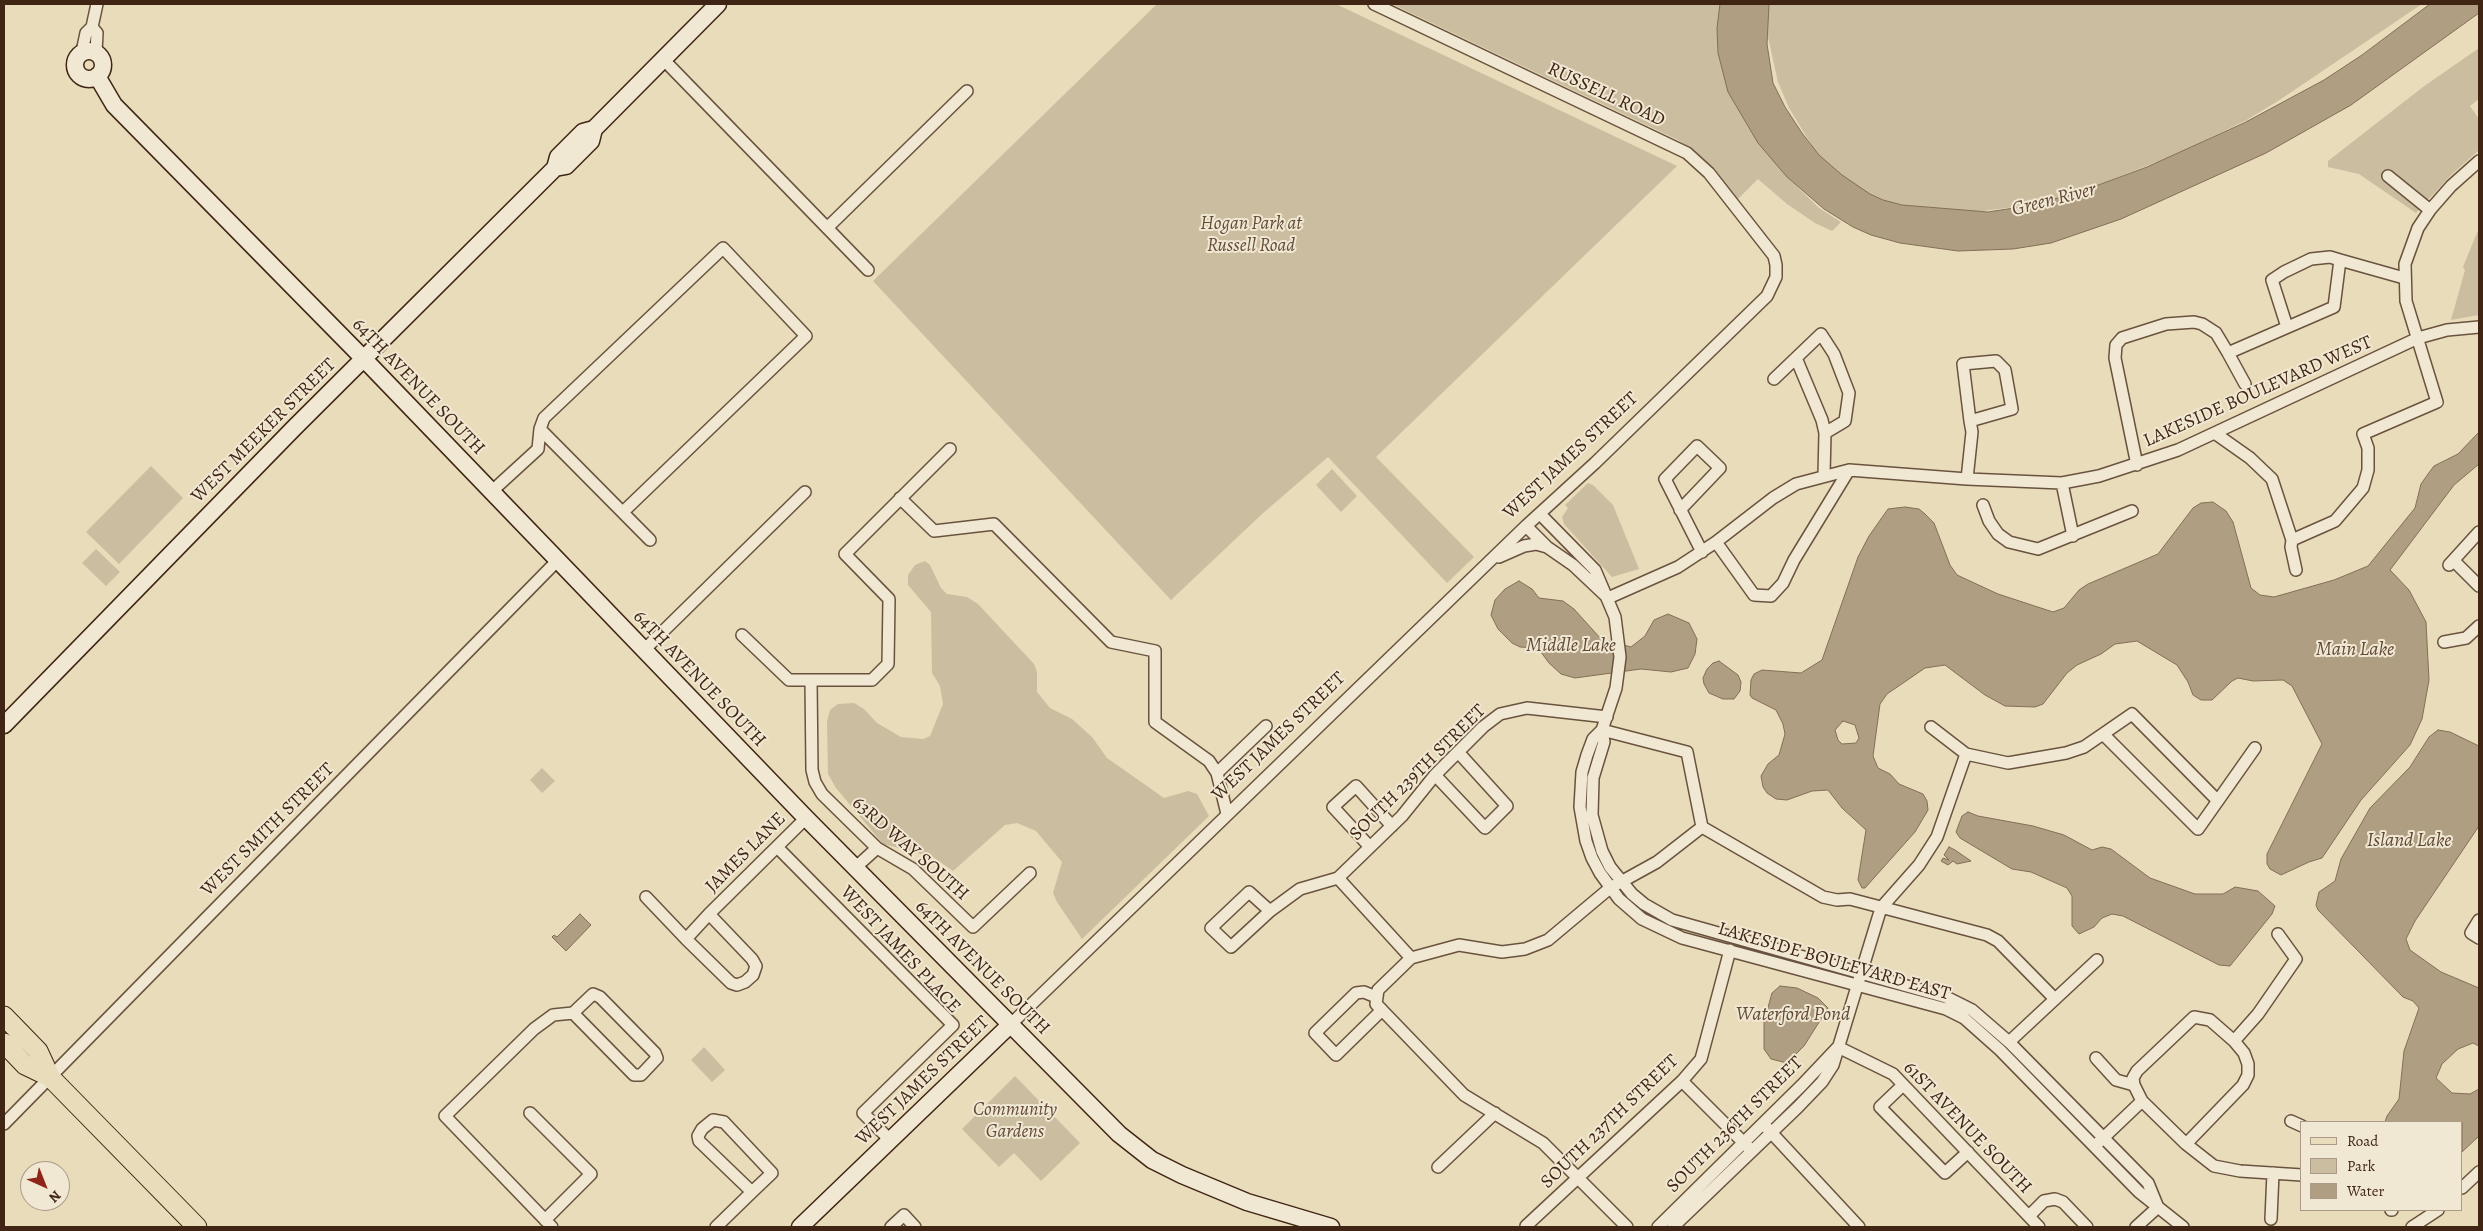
<!DOCTYPE html>
<html>
<head>
<meta charset="utf-8">
<style>
  body { margin:0 }
  #map { position:relative; width:2483px; height:1231px; overflow:hidden; background:#e8dcbb; font-family:Alegreya,serif }
  canvas { display:block }
  .frame { position:absolute; inset:0; border:5px solid #402514; pointer-events:none }
  .legend { position:absolute; left:2300px; top:1121px; width:162px; height:90px; box-sizing:border-box; background:#f0e8d3; border:1px solid #aa9a87; margin:0; padding:6px 9px; list-style:none; font-size:15px; color:#402514 }
  .legend li { display:flex; align-items:center; gap:10px; height:25px }
  .legend b { width:25px; border:1px solid #aa9a87 }
  .north { position:absolute; left:20px; top:1161px; width:50px; height:50px; box-sizing:border-box; background:#f0e8d3; border:1px solid #aa9a87; border-radius:50%; rotate:136deg; font-size:14px; font-weight:700; line-height:20px; text-align:center; color:#402514 }
  .north::after { content:''; display:block; margin:auto; width:18px; height:22px; background:#8f2418; clip-path:polygon(50% 0,100% 100%,50% 72%,0 100%) }
</style>
</head>
<body>
<div id="map">
<canvas width="2483" height="1231"></canvas>
<div class="frame"></div>
<ul class="legend">
<li><b style="height:6px;background:#e8dcbb"></b>Road</li>
<li><b style="height:14px;background:#cbbd9f"></b>Park</li>
<li><b style="height:14px;background:#af9e82"></b>Water</li>
</ul>
<div class="north">N</div>
</div>
<script>
const ctx = document.querySelector('canvas').getContext('2d');
ctx.lineJoin = 'round';
function fill(path, color) {
  ctx.fillStyle = color;
  ctx.fill(path, 'evenodd');
}
function toPath(rows) {
  const path = new Path2D();
  for (const r of rows) {
    if (r.length === 3) {
      path.moveTo(r[0] + r[2], r[1]);
      path.arc(r[0], r[1], r[2], 0, 2 * Math.PI);
      continue;
    }
    path.moveTo(r[0], r[1]);
    for (let i = 2; i < r.length; i += 2) path.lineTo(r[i], r[i + 1]);
  }
  return path;
}
function trace(path, color, width, dash) {
  ctx.strokeStyle = color;
  ctx.lineWidth = width;
  ctx.lineCap = dash ? 'butt' : 'round';
  ctx.setLineDash(dash || []);
  ctx.stroke(path);
}
function drawText(font, color, halo, rows, align = 'center') {
  ctx.font = font + ' Alegreya,serif';
  ctx.lineWidth = 4;
  ctx.setLineDash([]);
  ctx.textBaseline = 'middle';
  ctx.strokeStyle = halo;
  ctx.fillStyle = color;
  for (const [text, x, y, turn = 0] of rows) {
    ctx.save();
    ctx.translate(x, y);
    ctx.rotate((+turn || 0) * Math.PI / 180);
    ctx.textAlign = isNaN(turn) ? turn : align;
    if (halo) ctx.strokeText(text, 0, 0);
    ctx.fillText(text, 0, 0);
    ctx.restore();
  }
}
const green = toPath([
  [1157,4,1336,4,1677,166,1376,457,1474,557,1447,583,1328,457,1262,514,1171,600,873,281],
  [1392,4,1725,4,1785,175,1819,208,1841,222,1832,231,1815,223,1787,204,1758,179,1738,199,1696,152,1678,140],
  [1769,4,2422,4,2278,101,2245,121,2172,156,2072,195,2038,204,1967,213,1895,205,1874,198,1833,171,1814,149,1789,108,1778,82,1766,28],
  [2479,48,2479,99,2470,106,2479,119,2479,150,2450,176,2416,213,2359,174,2328,167,2328,161,2423,87],
  [2479,228,2479,315,2451,320,2465,270,2463,267],
  [151,466,183,498,119,564,86,532],
  [1332,469,1357,496,1341,512,1316,485],
  [1588,483,1593,485,1613,505,1639,569,1612,577,1564,524,1562,517,1568,508,1565,505],
  [96,549,120,572,106,586,82,563],
  [925,561,930,565,941,588,947,594,967,597,978,604,1034,664,1037,672,1037,692,1050,708,1072,719,1092,737,1107,758,1164,798,1188,791,1197,794,1209,816,1082,939,1057,902,1053,893,1062,862,1036,831,1017,823,1005,825,953,871,933,857,883,844,836,788,828,774,827,721,830,710,838,704,854,703,864,709,877,723,901,737,923,739,930,736,943,704,940,686,932,673,931,612,908,585,908,575,915,565],
  [542,768,555,781,542,793,530,780],
  [704,1047,725,1070,712,1082,691,1060],
  [1015,1076,1080,1143,1041,1181,1014,1153,999,1167,962,1129]
]);
const water = toPath([
  [1720,4,1769,4,1767,44,1773,83,1785,107,1802,133,1819,155,1842,175,1870,194,1883,200,1902,205,1988,212,2027,206,2074,194,2147,167,2244,123,2324,80,2362,55,2430,4,2479,4,2479,13,2351,105,2266,153,2121,219,2051,243,2013,249,1958,251,1900,243,1871,235,1853,227,1824,209,1787,177,1758,143,1728,92,1718,53,1717,28,1720,4],
  [2479,432,2479,464,2454,485,2390,570,2409,590,2426,622,2429,680,2422,719,2410,745,2361,800,2322,858,2309,862,2281,875,2270,869,2267,864,2267,854,2322,744,2292,686,2283,680,2253,681,2238,678,2232,681,2212,700,2201,700,2193,695,2188,682,2177,665,2137,641,2115,644,2101,654,2077,665,2067,673,2043,704,2035,707,2005,706,1985,695,1945,665,1925,668,1887,694,1880,704,1873,756,1878,768,1890,774,1899,784,1923,794,1927,801,1928,810,1915,832,1865,888,1862,888,1858,880,1866,830,1842,808,1828,790,1812,791,1787,800,1776,799,1767,793,1763,787,1761,776,1768,764,1779,755,1785,734,1783,724,1776,710,1752,698,1750,695,1751,680,1754,674,1762,670,1801,673,1822,660,1858,557,1869,536,1888,509,1905,507,1919,509,1925,514,1934,523,1950,565,1957,575,1998,594,2053,612,2064,608,2079,590,2088,584,2158,554,2193,508,2201,503,2213,502,2226,511,2233,522,2251,588,2260,595,2274,597,2334,580,2368,566,2415,508,2421,484,2428,474,2434,466,2458,454,2479,432],
  [1843,721,1855,725,1859,738,1856,743,1842,744,1838,740,1835,730,1843,721],
  [1519,581,1532,589,1539,598,1563,601,1574,609,1601,639,1631,647,1645,636,1654,620,1668,614,1689,623,1697,639,1695,654,1688,668,1671,672,1641,669,1575,678,1561,674,1549,663,1538,648,1520,647,1512,643,1498,629,1491,615,1495,600,1505,589,1519,581],
  [1719,661,1738,675,1741,682,1740,691,1734,699,1723,699,1709,693,1704,684,1703,678,1707,669,1713,663,1719,661],
  [2438,730,2450,732,2479,746,2479,826,2415,921,2406,939,2410,950,2441,972,2479,988,2479,1046,2473,1043,2458,1049,2442,1064,2436,1078,2452,1093,2470,1094,2479,1089,2479,1136,2462,1152,2462,1122,2385,1122,2387,1116,2399,1099,2404,1051,2419,1008,2413,1001,2403,997,2318,910,2316,905,2319,892,2335,881,2341,859,2370,808,2410,767,2429,737,2438,730],
  [1968,812,1978,816,2033,826,2064,835,2092,850,2102,847,2111,849,2150,878,2195,894,2223,894,2235,887,2258,891,2275,906,2272,914,2230,966,2219,965,2123,916,2112,914,2102,918,2094,927,2079,934,2072,926,2072,896,2067,888,2031,872,2012,869,1960,838,1956,832,1962,816,1968,812],
  [1949,847,1955,850,1971,861,1957,864,1953,861,1948,865,1941,861,1943,858,1949,860,1944,855,1949,847],
  [580,914,591,925,566,951,552,937,554,935,557,937,580,914],
  [1780,986,1797,988,1818,998,1828,1008,1804,1046,1787,1063,1771,1059,1764,1049,1764,1022,1772,993,1780,986]
]);
const street = toPath([
  [92,27,97,33,96,52],
  [82,52,86,33,92,27,97,4],
  [663,59,868,270],
  [2388,176,2430,210],
  [827,228,967,91],
  [2287,327,2272,280,2284,272,2311,259,2330,257,2340,260],
  [2228,353,2245,384],
  [1796,358,1822,420,1825,433,1824,475],
  [1774,379,1821,334,1834,354,1849,393,1845,421,1825,433],
  [540,429,650,540],
  [2216,434,2250,458,2272,479,2292,540,2291,547,2296,570],
  [2137,465,2115,358,2116,345,2122,338,2166,324,2194,322,2202,324,2216,333,2228,353,2334,307,2340,260,2404,278],
  [1967,479,1972,432,1970,421,1963,364,1996,361,2005,370,2012,409,1970,421],
  [2062,483,2073,536],
  [491,492,538,449,540,429,544,418,723,248,806,336,623,512],
  [900,498,934,531,994,524,1111,642,1155,651,1155,722,1209,761,1217,773,1227,814],
  [1983,505,1989,521,1998,534,2009,542,2038,549,2132,511],
  [1680,510,1720,468,1697,446,1665,479,1702,552],
  [1540,514,1595,570,1615,617,1620,657,1616,688,1602,730,1593,739,1587,755,1582,772,1580,807,1586,841,1592,858,1600,873,1619,899,1642,919,1682,938,1946,1009,1964,1018,2000,1050,2139,1192,2183,1227],
  [1526,526,1547,547,1573,565,1608,598],
  [2292,540,2335,521,2363,488,2368,470,2368,448,2363,434,2437,402,2406,301,2405,264,2418,228,2430,210,2451,186,2479,161],
  [1716,542,1754,595,1771,596,1783,583,1794,560,1849,470],
  [1499,557,1524,546,1536,544,1547,547],
  [2454,561,2479,586],
  [2449,565,2479,532],
  [1608,598,1678,567,1716,542,1773,498,1796,484,1849,470,1967,479,2062,483,2099,476,2178,450,2418,338,2447,330,2479,327],
  [742,635,789,680,872,680,888,664,889,599,845,554,950,449],
  [2444,642,2466,638,2479,626],
  [643,651,805,492],
  [811,680,812,770,815,782,822,794,877,848,913,869,973,927,1030,873],
  [1931,727,1966,754,2008,763,2066,753,2084,747,2103,734,2198,829,2255,748],
  [1602,730,1604,742,1593,778,1592,815,1602,851,1610,867,1632,894,1644,904,1672,920,1946,997,1972,1010,2009,1042,2148,1183,2157,1205],
  [1602,730,1687,752,1702,827,1823,897,1837,900,1850,899,1987,935,1998,941,2054,998],
  [2103,734,2132,714,2217,800],
  [1217,773,1266,726],
  [1435,775,1485,828,1507,806,1458,752],
  [777,847,953,1025,863,1113,890,1140],
  [1370,847,1333,807,1356,786,1392,826],
  [855,868,877,848],
  [1338,878,1411,958],
  [646,897,686,939,709,914,752,959,756,966,753,975,745,982,737,985,731,983,686,939],
  [1270,911,1249,892,1211,928,1231,947,1270,911,1300,889,1338,878,1402,816,1435,775,1483,727,1500,714,1527,708,1607,717],
  [709,914,806,818],
  [2479,920,2471,933,2479,938],
  [2278,934,2296,959,2258,1014,2234,1041,2210,1020,2194,1017,2137,1071,2133,1078,2134,1085,2142,1101,2186,1144,2214,1166,2240,1171,2302,1175],
  [1376,997,1364,992,1356,993,1315,1033,1336,1055,1382,1010,1376,1004,1378,990,1411,958,1459,945,1502,952,1525,949,1548,940,1610,888,1657,862,1702,827],
  [1382,1010,1464,1095,1543,1143,1627,1227],
  [1011,1024,1526,526,1595,463,1767,296,1776,277,1776,265,1774,256,1709,173,1687,153,1374,4],
  [2009,1042,2097,960],
  [1838,1047,1893,1074,2039,1227],
  [2096,1058,2116,1080,2134,1085],
  [1682,1081,1748,1147],
  [1903,1085,1880,1107,1945,1173,1968,1152],
  [530,1113,591,1174,545,1220],
  [2291,1121,2302,1126],
  [4,1124,557,561],
  [1767,1128,1859,1227],
  [2099,1142,2142,1101],
  [2186,1144,2243,1085,2248,1075,2248,1064,2244,1053,2234,1041],
  [1438,1167,1495,1113],
  [2462,1188,2479,1172],
  [2391,1210,2392,1210],
  [2029,1216,2044,1201,2055,1199,2063,1202,2087,1227],
  [2271,1219,2273,1173],
  [1526,1226,1682,1081,1701,1059,1730,950],
  [552,1227,445,1116,534,1029,553,1015,573,1013,634,1075,641,1075,657,1058,655,1053,600,997,593,994,573,1013],
  [716,1227,752,1192,772,1173,724,1122,713,1120,702,1129,698,1136,699,1141,752,1192],
  [891,1227,904,1215,915,1227],
  [1658,1227,1802,1085,1837,1048],
  [1673,1227,1798,1107,1822,1082,1833,1065,1881,908,1919,865,1937,837,1966,754],
  [2136,1227,2158,1207],
  [2412,1227,2438,1210]
]);
const secondary = toPath([
  [89,65,14],
  [97,76,114,105,364,359,806,818,1119,1134,1152,1160,1182,1175,1247,1202,1331,1227],
  [555,168,566,166,591,141,594,129],
  [4,725,295,427,555,168,558,157,583,132,594,129,718,4],
  [800,1227,1011,1024]
]);
const primary = toPath([
  [4,1016,38,1051,50,1077],
  [4,1043,25,1065,50,1077,197,1227]
]);
const streetNames = [
  ["RUSSELL ROAD",1606,95,25],
  ["64TH AVENUE SOUTH",418,387,46],
  ["LAKESIDE BOULEVARD WEST",2258,392,-24],
  ["WEST MEEKER STREET",264,431,-45],
  ["WEST JAMES STREET",1571,456,-43],
  ["64TH AVENUE SOUTH",699,679,46],
  ["WEST JAMES STREET",1279,737,-44],
  ["SOUTH 239TH STREET",1418,773,-45],
  ["WEST SMITH STREET",268,830,-45],
  ["63RD WAY SOUTH",910,849,41],
  ["JAMES LANE",746,853,-45],
  ["WEST JAMES PLACE",900,950,47],
  ["LAKESIDE BOULEVARD EAST",1834,962,16],
  ["64TH AVENUE SOUTH",982,968,45],
  ["WEST JAMES STREET",923,1081,-44],
  ["SOUTH 237TH STREET",1610,1122,-44],
  ["SOUTH 236TH STREET",1735,1125,-45],
  ["61ST AVENUE SOUTH",1967,1128,46]
];
const parkNames = [
  ["Hogan Park at",1251,224],
  ["Russell Road",1251,246],
  ["Community",1015,1110],
  ["Gardens",1015,1132]
];
const waterNames = [
  ["Green River",2054,200,-14],
  ["Middle Lake",1571,646],
  ["Main Lake",2355,650],
  ["Island Lake",2409,841],
  ["Waterford Pond",1793,1015]
];
fill(green, '#cbbd9f');
fill(water, '#af9e82');
trace(water, '#836e56', 1);
trace(street, '#6a533e', 14);
trace(secondary, '#402514', 19);
trace(primary, '#402514', 21);
trace(street, '#f0e8d3', 11);
trace(secondary, '#f0e8d3', 16);
trace(primary, '#e8dcbb', 19);
drawText('19px', '#402514', '#f0e8d3', streetNames);
drawText('italic 19px', '#634b37', '#f0e8d3', parkNames);
drawText('italic 20px', '#614935', '#f0e8d3', waterNames);
</script>
</body>
</html>
